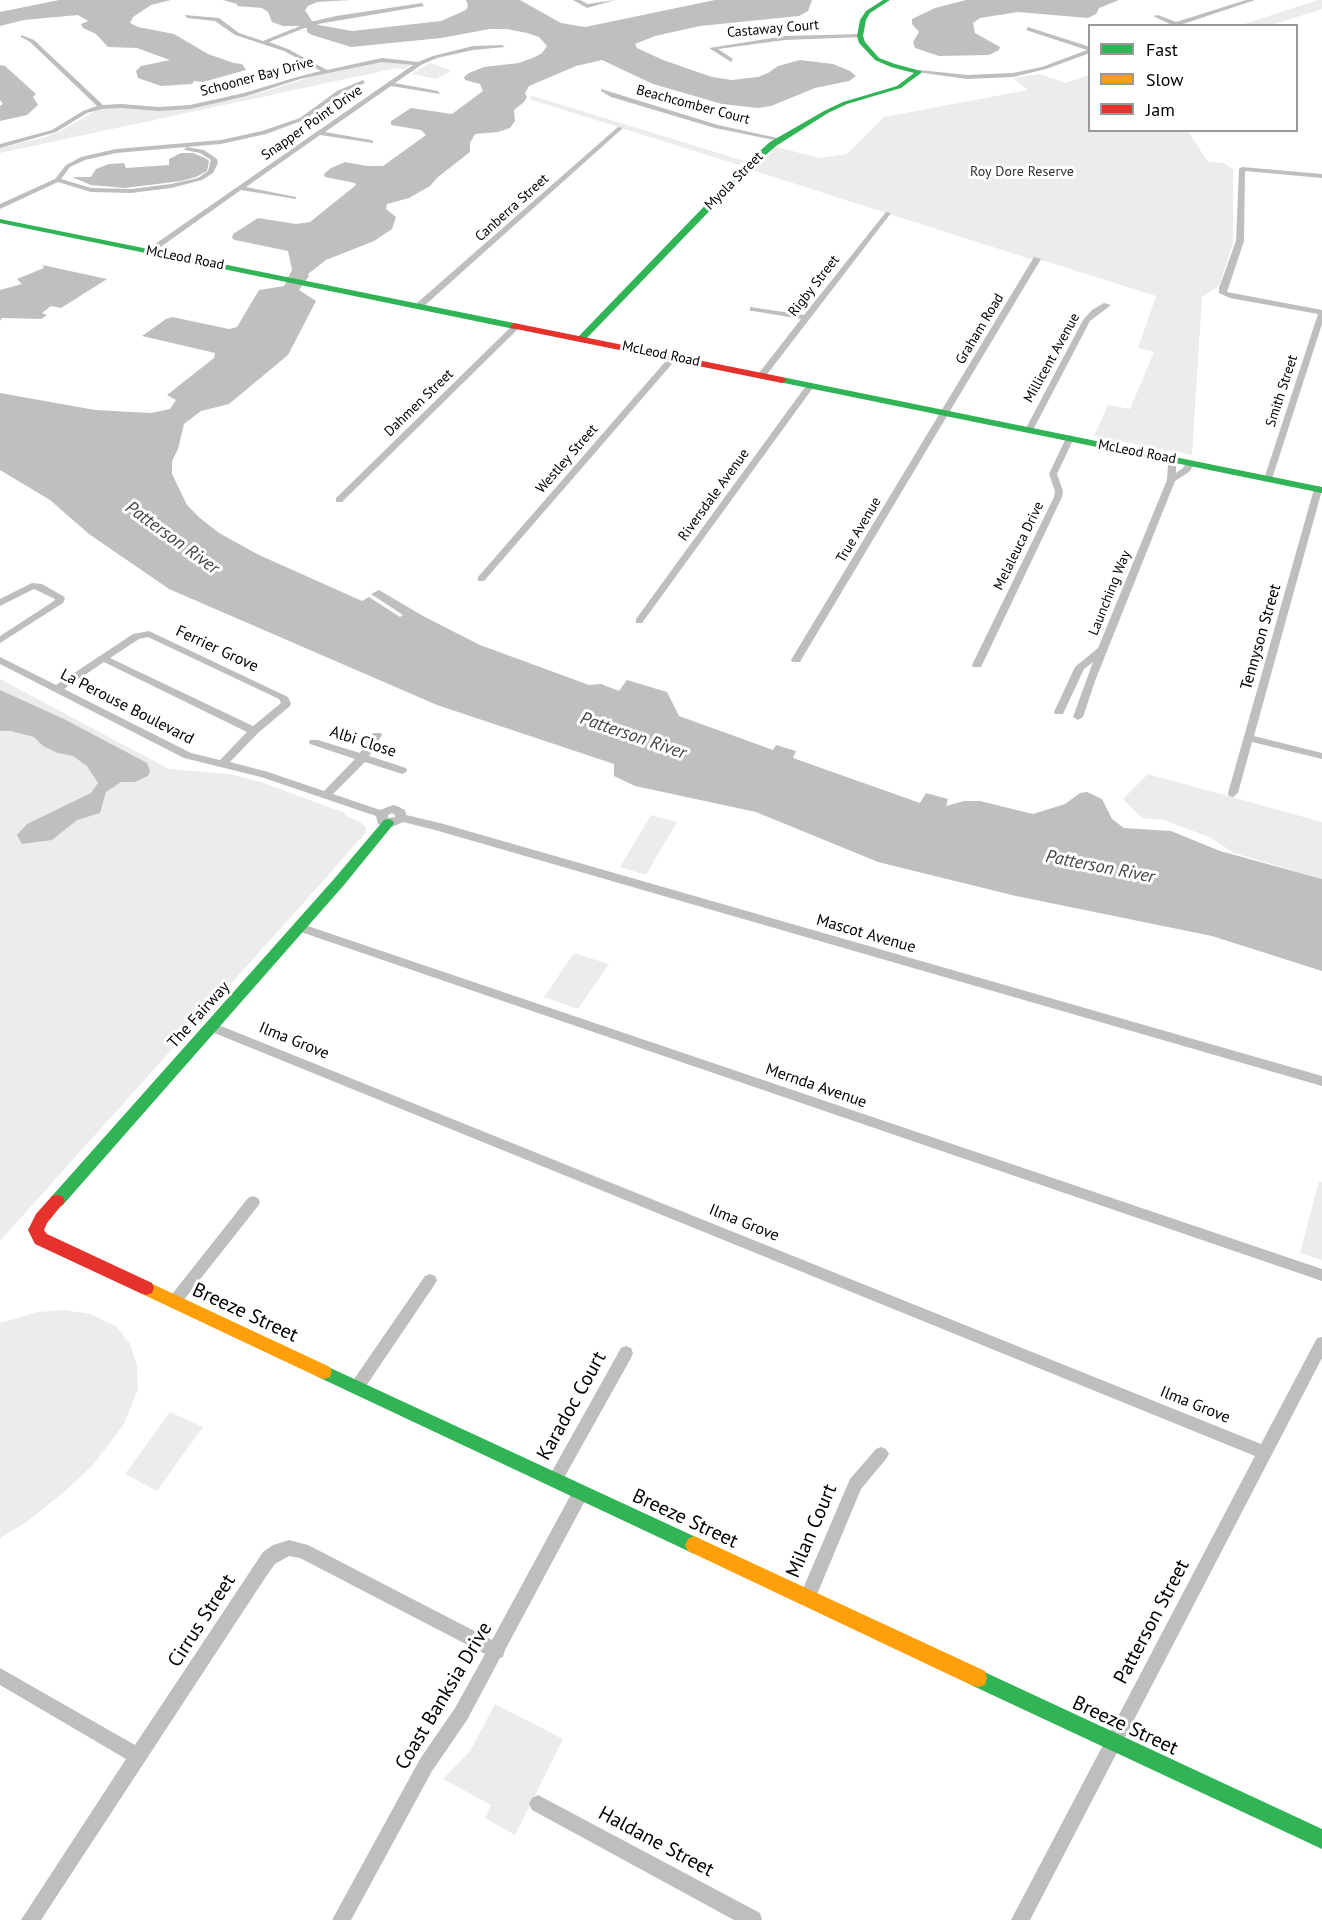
<!DOCTYPE html>
<html>
<head>
<meta charset="utf-8">
<style>
  body { margin:0 }
  #map { position:relative; width:1322px; height:1920px; overflow:hidden; background:#fff; font-family:"PT Sans",sans-serif }
  canvas { display:block }
  .legend { position:absolute; left:1088px; top:24px; width:210px; height:108px; box-sizing:border-box; background:#fff; border:2px solid #999; margin:0; padding:8px 10px; list-style:none; font-size:18px; color:#000 }
  .legend li { display:flex; align-items:center; gap:12px; height:30px }
  .legend b { width:30px; border:2px solid #999 }
</style>
</head>
<body>
<div id="map">
<canvas width="1322" height="1920"></canvas>
<ul class="legend">
<li><b style="height:8px;background:#30b455"></b>Fast</li>
<li><b style="height:8px;background:#ff9f0a"></b>Slow</li>
<li><b style="height:8px;background:#e5322d"></b>Jam</li>
</ul>
</div>
<script>
const ctx = document.querySelector('canvas').getContext('2d');
ctx.lineJoin = 'round';
function fill(path, color) {
  ctx.fillStyle = color;
  ctx.fill(path, 'evenodd');
}
function toPath(rows) {
  const path = new Path2D();
  for (const r of rows) {
    path.moveTo(r[0], r[1]);
    for (let i = 2; i < r.length; i += 2) path.lineTo(r[i], r[i + 1]);
  }
  return path;
}
function drawText(font, color, halo, rows, align = 'center') {
  ctx.font = font + ' "PT Sans",sans-serif';
  ctx.lineWidth = 6;
  ctx.setLineDash([]);
  ctx.textBaseline = 'middle';
  ctx.strokeStyle = halo;
  ctx.fillStyle = color;
  for (const [text, x, y, turn = 0] of rows) {
    ctx.save();
    ctx.translate(x, y);
    ctx.rotate((+turn || 0) * Math.PI / 180);
    ctx.textAlign = isNaN(turn) ? turn : align;
    if (halo) ctx.strokeText(text, 0, 0);
    ctx.fillText(text, 0, 0);
    ctx.restore();
  }
}
const green = toPath([
  [1318,0,1322,0,1322,9,1272,25,1241,25],
  [384,61,410,65,404,70,397,68,0,153,0,148,45,137,63,130,98,109,124,107,156,111,193,108,253,95,307,78],
  [430,63,452,71,436,79,412,74],
  [1040,74,1065,83,1089,75,1090,130,1188,131,1208,162,1223,163,1233,169,1233,243,1219,286,1202,297,1192,455,1094,436,1108,405,1130,409,1154,352,1138,348,1156,296,1045,261,1027,258,752,170,776,147,820,158,847,154,884,117,1028,90,1013,78],
  [533,96,744,161,739,165,529,99],
  [0,679,169,769,230,774,261,782,345,813,346,816,360,822,366,827,366,832,324,880,0,1241],
  [1148,774,1322,822,1322,879,1234,853,1211,838,1164,820,1142,818,1123,799],
  [651,815,677,822,646,875,620,867],
  [574,953,609,964,578,1009,544,997],
  [1319,1181,1322,1182,1322,1260,1300,1253],
  [64,1310,90,1314,116,1326,130,1344,137,1366,138,1389,124,1424,93,1465,64,1492,25,1523,0,1538,0,1323,38,1312],
  [170,1412,203,1427,157,1491,125,1474],
  [495,1704,563,1739,515,1835,485,1818,491,1805,443,1779,470,1751]
]);
const water = toPath([
  [59,0,171,0,151,5,133,17,130,23,138,27,174,34,208,54,234,63,242,64,246,70,203,82,194,81,192,84,161,86,138,78,136,71,141,66,170,60,137,48,108,47,96,34,83,28,81,24,88,21,78,15,24,20,0,26,0,12],
  [223,0,351,0,317,2,308,6,305,10,312,21,319,25,352,31,441,21,466,10,468,6,466,0,520,0,561,23,585,27,715,0,812,0,808,11,799,16,700,26,655,36,635,44,637,48,663,60,712,77,732,80,758,77,768,73,778,66,800,60,833,64,850,71,856,76,849,81,815,88,771,106,758,108,722,104,653,84,602,60,576,66,529,86,525,93,527,97,524,102,514,110,515,121,510,128,498,132,475,134,470,143,470,152,438,177,430,186,409,198,387,204,386,209,396,217,392,229,374,241,326,260,308,274,309,276,299,290,316,301,288,355,229,404,201,411,184,424,178,449,172,461,172,474,187,505,200,518,219,533,259,555,362,601,369,597,400,617,403,615,371,594,379,590,423,616,480,645,589,685,601,684,619,691,627,680,667,692,679,716,773,750,776,745,796,751,793,758,920,803,926,793,948,799,946,806,964,801,980,801,1033,814,1065,804,1080,793,1087,792,1102,799,1112,819,1124,828,1171,831,1220,851,1322,879,1322,971,1212,936,1016,896,878,862,756,812,635,786,614,776,614,764,437,705,169,589,89,534,50,500,0,470,0,393,95,410,151,413,170,409,176,400,167,395,214,358,215,353,142,336,166,319,172,317,229,329,237,327,259,290,284,286,292,270,288,251,235,240,232,238,233,234,258,218,296,224,310,222,356,185,355,183,325,177,324,174,331,168,345,162,367,166,383,166,426,135,421,130,391,125,391,121,411,108,452,114,483,91,480,84,465,80,464,77,469,73,484,67,519,63,535,57,542,53,547,46,539,37,527,33,507,29,490,29,441,38,351,47,312,35,307,32,307,28,299,26,283,26,272,22,268,12,262,8,237,6,237,4],
  [966,0,1119,0,1099,8,1096,14,1088,18,1018,12,980,18,973,23,975,33,1000,47,999,50,989,55,939,56,915,48,913,42,919,32,912,24,912,19,935,8],
  [0,65,5,66,36,94,33,97,38,105,27,115,0,121,0,106,3,104,0,100],
  [181,153,193,153,207,159,209,162,207,171,196,177,181,181,125,188,91,185,72,177,91,177,96,169,109,164,124,163,126,168,169,165,169,159],
  [42,265,107,279,61,308,51,306,42,313,47,315,41,319,2,318,0,321,0,290,22,284,17,279,44,268],
  [0,690,64,719,147,763,150,771,148,776,135,782,121,782,106,792,100,813,77,820,52,840,22,844,17,835,27,824,91,793,98,783,87,766,73,756,58,753,43,746,34,737,11,731,0,731]
]);
const street = toPath([
  [573,0,580,0,588,4,615,0,587,8,573,0],
  [1246,0,1255,0,1177,26,1166,26,1170,24,1153,16,1158,15,1176,22,1246,0],
  [422,3,424,6,312,25,269,42,288,49,327,70,382,58,418,62,433,56,473,46,502,45,505,47,473,50,437,58,421,65,395,83,438,91,440,94,391,86,325,132,371,140,373,141,373,143,320,135,246,187,296,197,296,199,241,190,152,253,145,251,413,65,382,62,300,79,247,96,190,109,159,111,121,108,102,109,87,113,56,132,0,148,0,144,52,130,83,111,97,106,30,42,21,37,21,35,34,40,103,105,121,104,159,107,190,105,244,93,297,77,321,71,284,51,235,35,215,21,187,18,185,15,219,18,239,33,263,41,310,22,336,16,422,3],
  [1028,27,1090,47,1090,53,1046,69,1013,77,967,79,916,72,919,70,967,75,1013,73,1042,67,1087,50,1026,30,1028,27],
  [860,34,862,37,785,40,718,49,733,59,731,62,709,48,785,36,860,34],
  [363,80,365,83,341,93,304,120,266,134,221,144,116,153,85,160,70,167,61,179,91,188,131,189,171,184,198,178,208,171,211,160,200,153,185,150,184,149,187,147,204,150,217,159,218,163,213,173,202,180,171,188,131,193,91,192,58,182,0,209,0,204,55,179,66,165,81,157,116,149,221,140,262,131,300,118,337,91,363,80],
  [601,89,718,125,782,139,779,141,715,128,611,97,601,91,601,89],
  [618,127,623,128,423,307,417,307,417,303,618,127],
  [1242,167,1322,174,1322,178,1245,171,1244,241,1227,292,1322,310,1322,324,1272,479,1268,482,1264,479,1318,314,1230,298,1219,293,1219,288,1236,241,1239,169,1242,167],
  [886,212,891,213,765,377,759,377,759,373,801,319,753,311,750,311,750,307,804,315,886,212],
  [1034,257,1041,259,801,660,800,662,792,662,791,660,1034,257],
  [1104,303,1111,305,1090,321,1033,430,1026,432,1025,430,1083,320,1092,310,1104,303],
  [515,323,522,325,342,502,336,502,336,498,515,323],
  [671,355,678,357,484,581,478,581,478,577,671,355],
  [808,383,815,385,642,623,636,623,636,619,808,383],
  [1070,435,1074,438,1057,474,1063,491,1062,497,982,665,981,667,973,667,972,665,1054,497,1055,491,1049,474,1066,438,1070,435],
  [1166,455,1176,464,1176,473,1183,468,1188,461,1195,463,1189,472,1175,481,1095,681,1083,717,1078,720,1073,717,1093,662,1084,669,1063,714,1055,714,1054,712,1075,667,1098,648,1167,480,1168,465,1162,458,1166,455],
  [1318,486,1321,487,1322,490,1254,736,1322,753,1322,759,1252,742,1238,793,1233,797,1229,796,1228,793,1314,489,1318,486],
  [32,583,42,584,63,596,65,598,63,603,0,643,0,636,54,601,55,599,34,589,0,606,0,599,32,583],
  [149,631,288,697,291,704,290,706,258,733,230,762,268,772,324,791,355,759,310,744,309,742,310,740,318,740,360,753,373,733,381,733,382,735,369,756,406,768,407,770,406,772,402,774,365,762,333,794,380,810,393,805,397,806,405,810,406,815,440,823,1322,1076,1322,1086,435,830,403,822,392,827,378,824,376,816,261,777,184,758,0,664,0,657,56,685,133,634,149,631],
  [148,637,279,699,281,703,253,726,110,658,139,639,148,637],
  [104,662,247,732,220,760,191,753,64,689,104,662],
  [392,813,395,815,395,817,388,818,388,815,392,813],
  [299,923,1322,1269,1322,1281,295,930,293,927,295,924,299,923],
  [211,1022,1261,1444,1317,1338,1322,1337,1322,1358,1030,1920,1011,1920,1255,1456,207,1030,205,1027,207,1024,211,1022],
  [253,1196,258,1198,260,1202,258,1206,179,1306,174,1308,169,1306,167,1302,169,1298,248,1198,253,1196],
  [430,1274,435,1276,437,1280,435,1284,362,1392,357,1394,352,1392,350,1387,352,1382,425,1276,430,1274],
  [626,1346,631,1348,633,1353,631,1358,560,1485,555,1487,550,1485,547,1480,550,1475,621,1348,626,1346],
  [881,1447,886,1449,889,1454,886,1459,861,1489,813,1604,807,1606,801,1604,799,1598,850,1479,876,1449,881,1447],
  [581,1485,587,1487,589,1492,587,1497,505,1650,503,1657,500,1658,467,1720,432,1771,351,1920,332,1920,420,1759,455,1708,485,1654,300,1558,289,1556,275,1564,267,1575,41,1920,21,1920,126,1759,0,1685,0,1668,135,1745,263,1552,273,1545,289,1540,308,1545,492,1640,575,1487,581,1485],
  [538,1795,760,1913,762,1920,734,1920,532,1810,529,1804,532,1798,538,1795]
]);
const fast = toPath([
  [883,0,890,0,870,13,866,20,863,36,865,42,879,58,895,64,921,71,921,73,901,88,847,104,828,113,776,146,750,169,585,340,579,340,579,336,744,165,770,142,824,111,843,102,897,86,914,73,891,67,875,60,859,43,857,36,860,20,866,11,883,0],
  [0,219,514,323,518,326,514,329,0,223,0,219],
  [782,377,1322,487,1322,493,779,382,777,380,782,377],
  [388,819,392,820,394,823,392,826,344,885,62,1206,57,1207,52,1206,49,1201,52,1196,334,879,384,820,388,819],
  [324,1365,700,1539,703,1545,700,1551,694,1554,688,1551,318,1377,316,1372,318,1367,324,1365],
  [978,1669,1322,1829,1322,1849,971,1685,969,1678,971,1671,978,1669]
]);
const slow = toPath([
  [146,1281,330,1367,332,1372,330,1377,324,1379,318,1377,140,1293,138,1288,140,1283,146,1281],
  [694,1536,985,1671,987,1678,985,1685,978,1687,971,1685,688,1551,685,1545,688,1539,694,1536]
]);
const jam = toPath([
  [514,323,782,377,787,380,782,383,511,328,510,326,514,323],
  [57,1195,62,1196,65,1201,47,1223,44,1230,47,1234,152,1283,154,1288,152,1293,146,1295,140,1293,35,1244,28,1230,36,1214,52,1196,57,1195]
]);
const farStreetnames = [
  ["Castaway Court",773,29,-5],
  ["Schooner Bay Drive",257,77,-15],
  ["Beachcomber Court",693,105,15],
  ["Snapper Point Drive",312,123,-35],
  ["Myola Street",734,181,-45],
  ["Canberra Street",512,208,-42],
  ["McLeod Road",185,258,11],
  ["Rigby Street",814,286,-52],
  ["Graham Road",980,329,-59],
  ["McLeod Road",661,354,12],
  ["Millicent Avenue",1052,358,-61],
  ["Smith Street",1282,391,-72],
  ["Dahmen Street",419,403,-44],
  ["McLeod Road",1137,452,11],
  ["Westley Street",567,459,-49],
  ["Riversdale Avenue",714,495,-54],
  ["True Avenue",859,530,-59],
  ["Melaleuca Drive",1019,546,-64],
  ["Launching Way",1110,593,-68]
];
const farParknames = [
  ["Roy Dore Reserve",1022,172]
];
const streetNames = [
  ["Tennyson Street",1261,637,-74],
  ["Ferrier Grove",217,649,25],
  ["La Perouse Boulevard",127,707,27],
  ["Albi Close",363,742,18],
  ["Mascot Avenue",866,934,16],
  ["The Fairway",199,1015,-48],
  ["Ilma Grove",294,1041,22],
  ["Mernda Avenue",816,1086,19],
  ["Ilma Grove",744,1223,22],
  ["Ilma Grove",1195,1405,22]
];
const waterNames = [
  ["Patterson River",172,538,36],
  ["Patterson River",633,736,19],
  ["Patterson River",1100,867,11]
];
const nearStreetnames = [
  ["Breeze Street",245,1313,25],
  ["Karadoc Court",572,1406,-61],
  ["Breeze Street",685,1519,25],
  ["Milan Court",812,1531,-67],
  ["Cirrus Street",202,1621,-57],
  ["Patterson Street",1152,1622,-62],
  ["Coast Banksia Drive",444,1696,-59],
  ["Breeze Street",1125,1726,25],
  ["Haldane Street",656,1842,28]
];
fill(green, '#ececec');
fill(water, '#bfbfbf');
fill(street, '#bebebe');
fill(fast, '#30b455');
fill(slow, '#ff9f0a');
fill(jam, '#e5322d');
drawText('14px', '#000', '#fff', farStreetnames);
drawText('14px', '#333', '#fff', farParknames);
drawText('16px', '#000', '#fff', streetNames);
drawText('italic 18px', '#444', '#fff', waterNames);
drawText('20px', '#000', '#fff', nearStreetnames);
</script>
</body>
</html>
